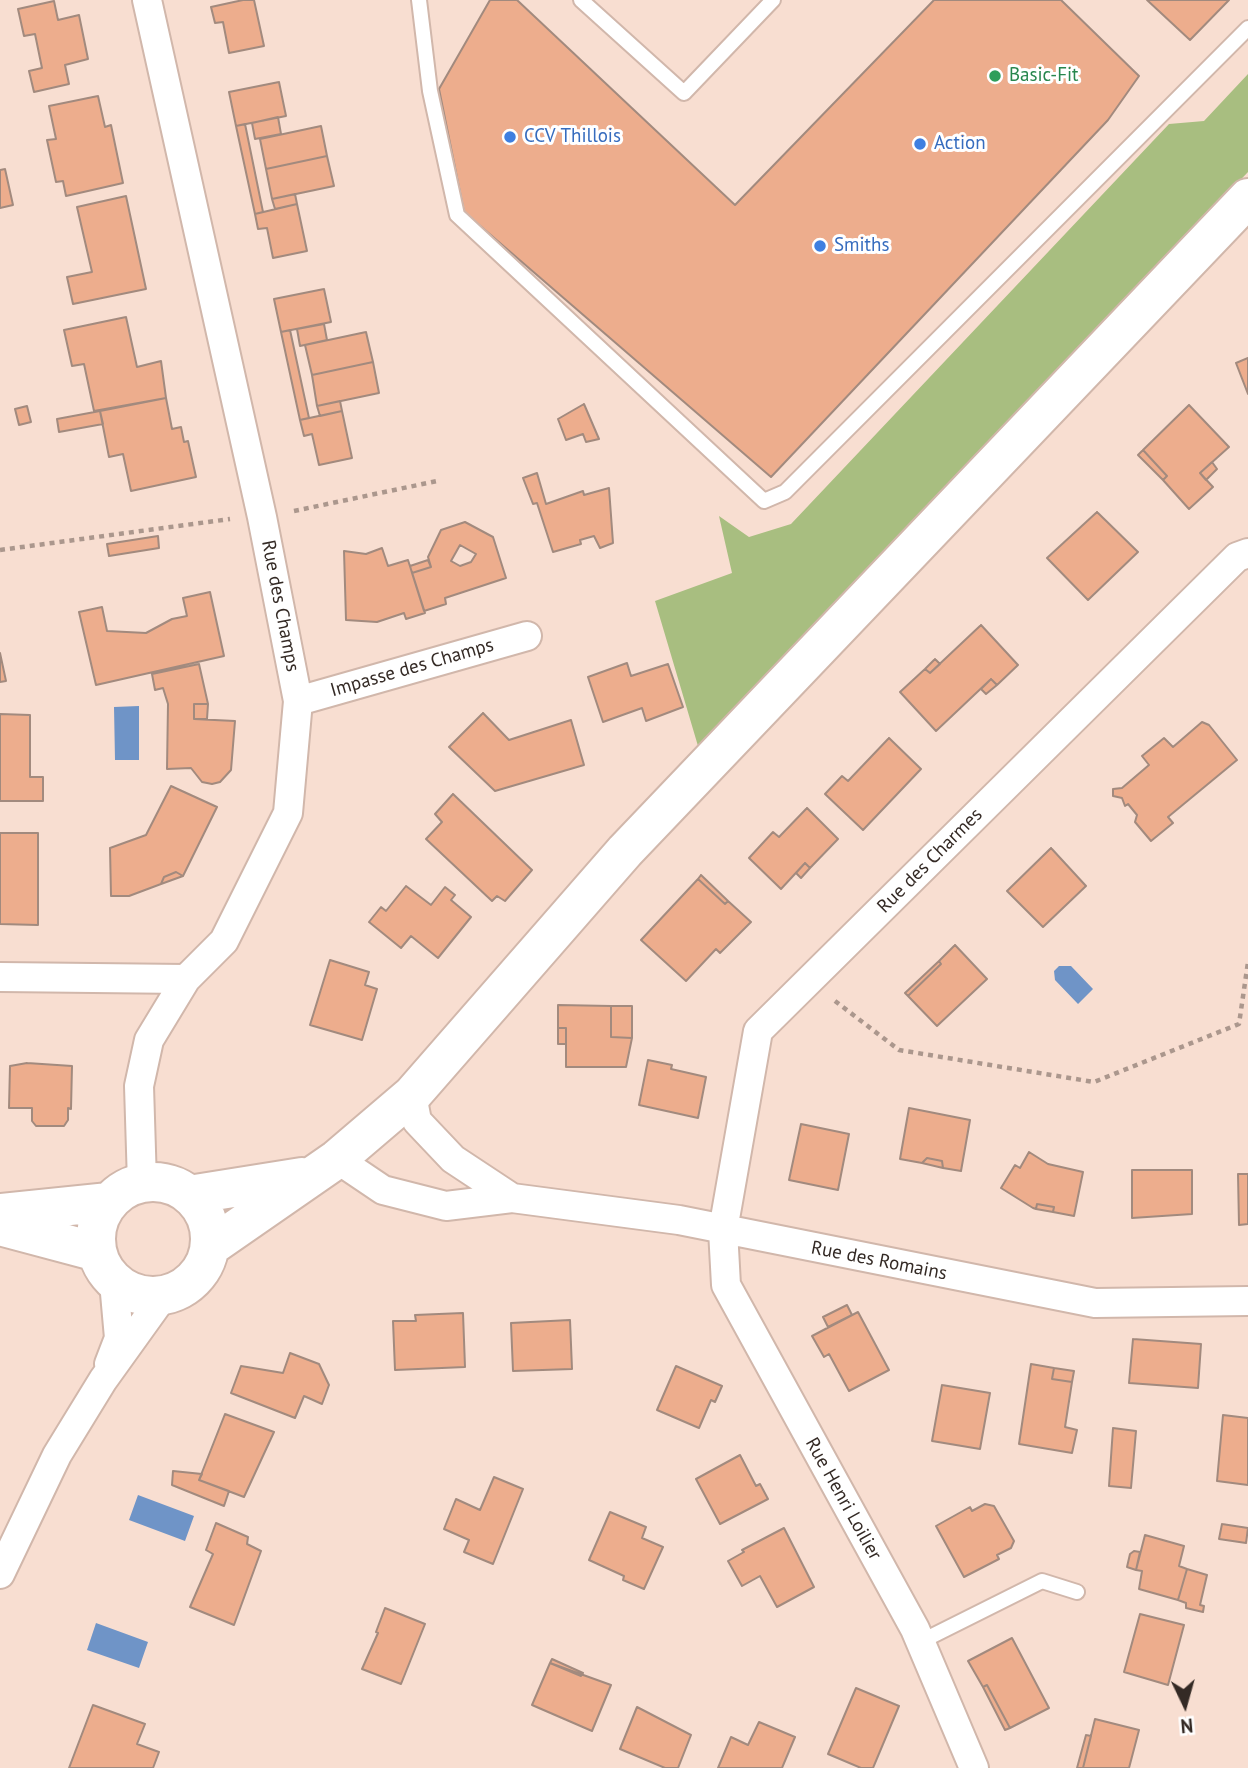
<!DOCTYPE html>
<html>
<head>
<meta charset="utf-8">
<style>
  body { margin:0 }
  #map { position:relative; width:1248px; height:1768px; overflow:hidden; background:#f8ded1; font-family:"PT Sans",sans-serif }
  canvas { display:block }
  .north { position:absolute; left:1150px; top:1670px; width:70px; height:70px; -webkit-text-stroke:5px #fff; paint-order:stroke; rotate:175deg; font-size:19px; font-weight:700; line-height:28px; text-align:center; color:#342a25 }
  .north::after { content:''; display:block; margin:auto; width:24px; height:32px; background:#342a25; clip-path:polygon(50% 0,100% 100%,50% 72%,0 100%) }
</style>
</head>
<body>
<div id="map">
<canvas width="1248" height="1768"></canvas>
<div class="north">N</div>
</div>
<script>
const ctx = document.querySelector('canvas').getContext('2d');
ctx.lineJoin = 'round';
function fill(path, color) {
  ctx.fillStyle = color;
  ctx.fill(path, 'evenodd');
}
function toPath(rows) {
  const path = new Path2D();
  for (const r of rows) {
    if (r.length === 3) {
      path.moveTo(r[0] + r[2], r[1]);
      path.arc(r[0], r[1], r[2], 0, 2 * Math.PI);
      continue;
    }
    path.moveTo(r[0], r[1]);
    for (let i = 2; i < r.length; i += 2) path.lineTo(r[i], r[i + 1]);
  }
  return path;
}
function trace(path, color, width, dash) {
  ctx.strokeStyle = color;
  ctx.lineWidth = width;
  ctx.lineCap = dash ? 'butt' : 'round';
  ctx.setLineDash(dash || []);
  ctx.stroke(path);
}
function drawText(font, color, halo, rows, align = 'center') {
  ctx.font = font + ' "PT Sans",sans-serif';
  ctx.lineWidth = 6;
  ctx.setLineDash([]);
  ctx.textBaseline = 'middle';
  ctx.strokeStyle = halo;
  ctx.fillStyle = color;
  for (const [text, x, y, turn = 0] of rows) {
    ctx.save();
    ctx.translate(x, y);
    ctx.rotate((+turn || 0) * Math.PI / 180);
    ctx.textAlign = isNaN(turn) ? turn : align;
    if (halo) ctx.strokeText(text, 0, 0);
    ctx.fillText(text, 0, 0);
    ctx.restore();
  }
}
const green = toPath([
  [1248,74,1248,172,698,746,655,601,732,573,719,516,749,537,791,524,1169,124,1204,121]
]);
const water = toPath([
  [139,706,139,760,115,760,114,707],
  [1059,966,1071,966,1093,989,1078,1004,1055,980,1054,971],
  [138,1495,194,1516,185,1541,129,1520],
  [96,1623,148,1642,139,1668,87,1650]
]);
const building = toPath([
  [243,0,254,0,264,46,229,53,223,22,215,23,211,7,243,0],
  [490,0,517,0,735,205,934,0,1061,0,1139,76,1108,120,771,477,464,212,439,89,490,0],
  [1147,0,1229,0,1190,40,1147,0],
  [54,1,58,20,79,15,88,59,65,65,69,84,34,92,29,71,42,68,35,34,24,36,18,9,54,1],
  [279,82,286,116,236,126,229,92,279,82],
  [98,96,105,127,111,125,123,183,66,196,63,181,56,182,47,140,56,139,49,106,98,96],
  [278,117,281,134,255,139,252,123,278,117],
  [245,124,263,212,255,214,236,126,245,124],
  [321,126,327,156,266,169,260,139,321,126],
  [327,156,334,186,272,199,266,169,327,156],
  [5,169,13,205,0,208,0,170,5,169],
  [295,194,297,204,275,209,272,199,295,194],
  [126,196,146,289,73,304,67,277,92,272,77,207,126,196],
  [297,204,307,251,273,258,267,228,258,229,255,214,297,204],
  [324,289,331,322,281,332,274,299,324,289],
  [126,317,137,367,161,361,166,398,94,411,84,364,72,366,64,330,126,317],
  [324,324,327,340,300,346,297,329,324,324],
  [290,330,309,418,304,419,300,420,281,332,290,330],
  [366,332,373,362,312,375,305,345,366,332],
  [1248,358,1248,394,1236,363,1248,358],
  [373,362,379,393,317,406,312,375,373,362],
  [166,398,172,429,181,427,184,442,188,441,196,477,131,491,123,454,109,457,100,411,166,398],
  [340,401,342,411,320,416,317,406,340,401],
  [584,404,599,439,586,442,583,434,566,440,558,419,584,404],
  [1189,405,1229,447,1200,473,1213,487,1189,509,1163,480,1167,476,1143,450,1189,405],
  [27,406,31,422,19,425,15,409,27,406],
  [100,411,103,424,59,432,57,419,100,411],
  [342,411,352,458,319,465,312,434,304,436,300,420,342,411],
  [1143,450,1167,476,1163,480,1138,455,1143,450],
  [1212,462,1217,469,1206,480,1200,473,1212,462],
  [537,473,546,504,583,491,584,495,609,488,613,543,600,548,594,536,580,540,581,544,553,552,537,503,533,504,523,478,537,473],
  [1097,512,1138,552,1088,600,1047,558,1097,512],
  [465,522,493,537,506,578,445,598,446,604,424,611,412,573,431,567,428,557,441,530,465,522],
  [460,545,476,554,471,562,460,566,451,561,460,545],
  [158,536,159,548,109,556,107,544,158,536],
  [382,548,388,566,408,560,425,613,406,619,404,613,377,622,346,620,344,551,366,554,382,548],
  [428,560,431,567,412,573,410,566,428,560],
  [210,592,224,656,96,685,79,612,102,607,107,631,146,633,172,619,187,616,183,598,210,592],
  [981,625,1018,665,997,685,991,679,936,731,900,692,925,669,930,673,981,625],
  [0,653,6,681,0,682,0,653],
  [935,659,940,664,930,673,925,669,935,659],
  [627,663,631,676,668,664,683,707,646,721,642,708,603,722,588,677,627,663],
  [199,664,208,704,194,704,194,719,235,721,231,770,220,782,212,784,202,782,191,768,167,769,168,704,163,688,155,690,152,674,199,664],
  [991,679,997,685,986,694,981,689,991,679],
  [194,704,208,704,207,719,194,719,194,704],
  [483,713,509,740,571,720,584,765,495,791,449,747,483,713],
  [0,714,30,715,30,777,43,777,43,801,0,801,0,714],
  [1202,722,1209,725,1237,760,1168,817,1173,823,1151,841,1135,822,1137,815,1128,804,1125,806,1122,798,1113,796,1113,789,1122,788,1149,765,1142,756,1164,738,1173,747,1202,722],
  [889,738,921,769,863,830,825,794,842,776,848,781,889,738],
  [171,786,217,807,183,876,176,872,164,877,161,884,129,896,111,896,110,848,146,835,171,786],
  [453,794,532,870,505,901,497,896,492,901,426,839,442,822,435,814,453,794],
  [807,808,838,839,810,868,805,863,781,889,749,858,773,832,779,837,807,808],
  [0,833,38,833,38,925,0,924,0,833],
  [1051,848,1086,886,1043,927,1007,891,1051,848],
  [805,863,810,868,801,878,796,873,805,863],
  [176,872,183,876,161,884,164,877,176,872],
  [701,875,728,901,725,904,698,879,701,875],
  [698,879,725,904,728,901,751,922,720,953,716,949,686,981,641,940,698,879],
  [406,886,431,905,445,887,455,895,451,900,471,917,438,958,411,936,401,948,369,922,381,907,386,911,406,886],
  [955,945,987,979,937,1026,908,996,941,964,939,961,955,945],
  [330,960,369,972,365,985,377,989,362,1040,310,1025,330,960],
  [939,961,941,964,908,996,905,993,939,961],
  [558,1005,611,1006,611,1037,632,1038,626,1067,566,1067,566,1028,558,1028,558,1005],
  [611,1006,632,1006,632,1038,611,1037,611,1006],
  [558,1028,566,1028,566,1044,558,1044,558,1028],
  [648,1060,672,1065,671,1069,706,1077,698,1118,639,1105,648,1060],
  [27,1063,72,1066,71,1109,68,1108,68,1120,64,1126,36,1126,32,1121,32,1108,9,1108,10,1066,27,1063],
  [909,1108,970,1120,961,1171,943,1168,942,1161,927,1158,922,1163,900,1159,909,1108],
  [801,1124,849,1134,838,1190,789,1180,801,1124],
  [1029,1152,1048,1164,1083,1172,1074,1216,1053,1212,1054,1207,1037,1204,1036,1209,1033,1208,1001,1188,1015,1165,1020,1168,1029,1152],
  [927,1158,942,1161,943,1168,922,1163,927,1158],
  [1132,1170,1192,1170,1192,1214,1132,1218,1132,1170],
  [1238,1174,1248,1174,1248,1224,1239,1225,1238,1174],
  [1037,1204,1054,1207,1053,1212,1036,1209,1037,1204],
  [847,1305,852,1315,828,1327,823,1317,847,1305],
  [858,1312,889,1370,849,1391,829,1354,824,1357,812,1336,858,1312],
  [463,1313,465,1367,395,1370,393,1321,416,1321,415,1315,463,1313],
  [570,1320,572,1369,513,1371,511,1323,570,1320],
  [1133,1339,1201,1344,1198,1388,1129,1383,1133,1339],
  [290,1353,319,1364,329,1385,322,1404,304,1396,295,1418,231,1393,241,1366,283,1373,290,1353],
  [1031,1364,1054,1368,1052,1379,1072,1382,1065,1427,1077,1430,1072,1453,1019,1444,1031,1364],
  [676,1366,722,1386,715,1402,711,1400,699,1428,657,1410,676,1366],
  [1054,1368,1074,1371,1072,1382,1052,1379,1054,1368],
  [942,1385,990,1393,980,1449,932,1441,942,1385],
  [225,1414,274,1432,244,1497,199,1480,225,1414],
  [1223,1415,1248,1418,1248,1485,1217,1481,1223,1415],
  [1113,1428,1136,1431,1131,1488,1109,1486,1113,1428],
  [740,1455,756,1486,760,1484,768,1499,720,1524,696,1479,740,1455],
  [173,1471,202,1474,199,1480,229,1491,224,1506,172,1485,173,1471],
  [494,1477,523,1489,493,1564,464,1552,469,1540,444,1529,456,1499,480,1510,494,1477],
  [985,1504,994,1506,1014,1541,1011,1548,997,1555,999,1559,964,1577,936,1526,970,1507,972,1511,985,1504],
  [610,1512,646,1527,642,1538,663,1547,644,1589,623,1580,624,1576,589,1560,610,1512],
  [216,1523,248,1537,247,1544,261,1551,234,1625,190,1607,213,1554,206,1550,216,1523],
  [1222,1524,1248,1528,1246,1543,1219,1539,1222,1524],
  [784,1528,814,1587,777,1607,760,1576,742,1586,728,1561,744,1552,742,1550,784,1528],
  [1145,1535,1184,1546,1179,1566,1187,1569,1178,1600,1139,1589,1142,1571,1136,1570,1145,1535],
  [1134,1551,1140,1552,1136,1570,1127,1567,1130,1554,1134,1551],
  [1187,1569,1207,1575,1200,1605,1204,1606,1203,1612,1186,1608,1186,1603,1178,1600,1187,1569],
  [385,1608,425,1624,401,1684,362,1669,378,1633,376,1632,385,1608],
  [1140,1614,1184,1625,1168,1685,1124,1672,1140,1614],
  [1012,1638,1049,1708,1010,1728,987,1685,983,1687,968,1661,1012,1638],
  [552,1659,583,1673,581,1676,550,1663,552,1659],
  [550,1663,611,1685,592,1731,532,1705,550,1663],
  [987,1685,1010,1728,1005,1730,983,1687,987,1685],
  [856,1688,899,1706,873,1768,861,1768,828,1754,856,1688],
  [93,1705,145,1724,137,1744,159,1752,153,1768,69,1768,93,1705],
  [637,1707,691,1735,678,1768,665,1768,620,1749,637,1707],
  [1095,1719,1139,1730,1129,1768,1083,1768,1095,1719],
  [759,1722,795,1737,782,1768,718,1768,731,1737,748,1745,759,1722],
  [1086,1735,1091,1736,1083,1768,1077,1768,1086,1735]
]);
const path = toPath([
  [294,511,437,481],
  [0,550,230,519],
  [835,1001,899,1050,1094,1082,1239,1024,1248,962]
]);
const lane = toPath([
  [419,0,430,91,457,215,764,501,785,492,1248,28],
  [581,0,684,93,773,0],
  [920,1642,1042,1581,1077,1592]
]);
const street = toPath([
  [298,701,527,636],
  [0,977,186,979],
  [412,1095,417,1121,453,1159,512,1198],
  [337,1159,383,1190,446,1206,512,1198,679,1220,1095,1303,1248,1301],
  [142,1183,139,1086,149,1040,186,979,224,941,288,813,298,701,262,517,147,0],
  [109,1364,119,1338,114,1282],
  [0,1574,57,1455,103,1380,164,1295],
  [974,1768,915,1629,726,1285,723,1230,758,1031,1237,557,1248,553]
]);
const secondary = toPath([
  [153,1239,57],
  [189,1195,302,1177],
  [0,1213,109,1202],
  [0,1226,97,1252],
  [210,1247,337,1159,412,1095,625,851,1248,198]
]);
const markers = [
  [995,76,7,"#2e9e5b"],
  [510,137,7,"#3f7fe0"],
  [920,144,7,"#3f7fe0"],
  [820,246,7,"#3f7fe0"]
];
const leisureNames = [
  ["Basic-Fit",1009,76]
];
const shopNames = [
  ["CCV Thillois",524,137],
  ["Action",934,144],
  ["Smiths",834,246]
];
const streetNames = [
  ["Rue des Champs",280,606,79],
  ["Impasse des Champs",412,668,-16],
  ["Rue des Charmes",930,861,-45],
  ["Rue des Romains",879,1261,11],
  ["Rue Henri Loilier",843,1499,61]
];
fill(green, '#a8be80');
fill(water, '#6f94c7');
fill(building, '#edad8d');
trace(building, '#a28a7e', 2);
trace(lane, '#d1b7ab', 18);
trace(street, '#d1b7ab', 32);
trace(secondary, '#d1b7ab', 42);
trace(path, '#ab978d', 4.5, [5, 5]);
trace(lane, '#fff', 14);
trace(street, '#fff', 28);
trace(secondary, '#fff', 38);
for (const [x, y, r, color] of markers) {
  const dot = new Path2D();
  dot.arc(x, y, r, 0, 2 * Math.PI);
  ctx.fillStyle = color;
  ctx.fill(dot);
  trace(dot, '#fff', 2.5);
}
drawText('19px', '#27864d', '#fff', leisureNames, 'left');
drawText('19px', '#366cbe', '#fff', shopNames, 'left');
drawText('19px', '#342a25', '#fff', streetNames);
</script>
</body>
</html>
